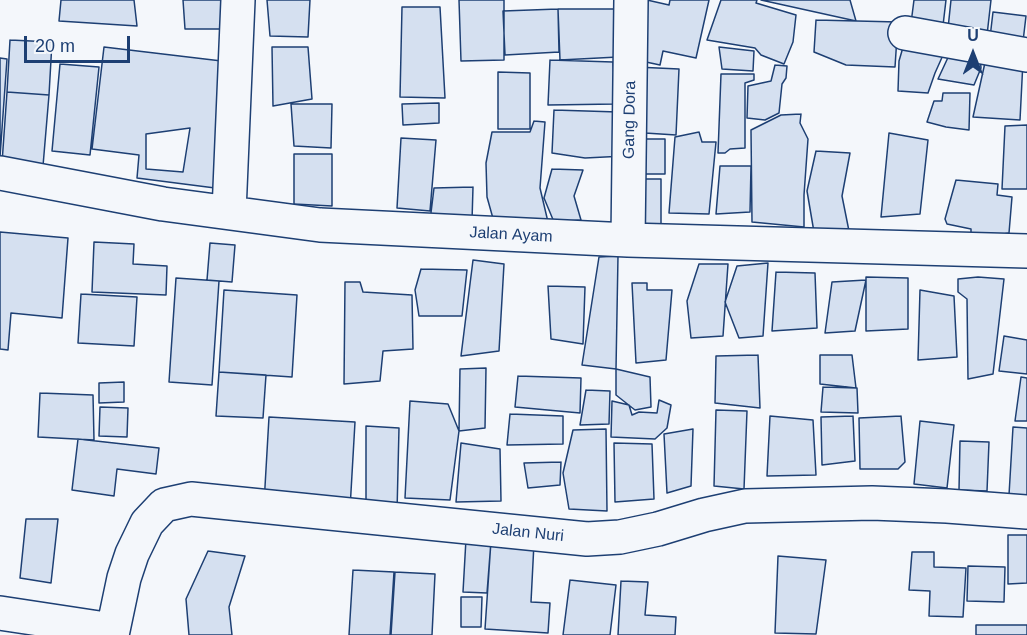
<!DOCTYPE html>
<html>
<head>
<meta charset="utf-8">
<style>
  body { margin:0 }
  #map { position:relative; width:1027px; height:635px; overflow:hidden; background:#f4f7fb; font-family:Helvetica,sans-serif }
  canvas { display:block }
  .north { position:absolute; left:943px; top:24px; width:60px; height:60px; -webkit-text-stroke:4px #f4f7fb; paint-order:stroke; rotate:0deg; font-size:16px; font-weight:700; line-height:24px; text-align:center; color:#1d3f73 }
  .north::after { content:''; display:block; margin:auto; width:21px; height:27px; background:#1d3f73; clip-path:polygon(50% 0,100% 100%,50% 72%,0 100%) }
  .scale { position:absolute; left:24px; top:36px; width:106px; height:27px; box-sizing:border-box; border:3px solid #1d3f73; border-top:0; padding-left:8px; font-size:18px; line-height:21px; white-space:nowrap; color:#1d3f73; -webkit-text-stroke:4px #f4f7fb; paint-order:stroke }
</style>
</head>
<body>
<div id="map">
<canvas width="1027" height="635"></canvas>
<div class="north">U</div>
<div class="scale">20 m</div>
</div>
<script>
const ctx = document.querySelector('canvas').getContext('2d');
ctx.lineJoin = 'round';
function fill(path, color) {
  ctx.fillStyle = color;
  ctx.fill(path, 'evenodd');
}
function toPath(rows) {
  const path = new Path2D();
  for (const r of rows) {
    path.moveTo(r[0], r[1]);
    for (let i = 2; i < r.length; i += 2) path.lineTo(r[i], r[i + 1]);
  }
  return path;
}
function trace(path, color, width, dash) {
  ctx.strokeStyle = color;
  ctx.lineWidth = width;
  ctx.lineCap = dash ? 'butt' : 'round';
  ctx.setLineDash(dash || []);
  ctx.stroke(path);
}
function drawText(font, color, halo, rows, align = 'center') {
  ctx.font = font + ' Helvetica,sans-serif';
  ctx.lineWidth = 4.5;
  ctx.setLineDash([]);
  ctx.textBaseline = 'middle';
  ctx.strokeStyle = halo;
  ctx.fillStyle = color;
  for (const [text, x, y, turn = 0] of rows) {
    ctx.save();
    ctx.translate(x, y);
    ctx.rotate((+turn || 0) * Math.PI / 180);
    ctx.textAlign = isNaN(turn) ? turn : align;
    if (halo) ctx.strokeText(text, 0, 0);
    ctx.fillText(text, 0, 0);
    ctx.restore();
  }
}
const building = toPath([
  [61,0,134,0,137,26,59,21,61,0],
  [183,0,231,0,233,29,185,29,183,0],
  [267,0,310,0,308,37,270,36,267,0],
  [459,0,504,0,504,60,461,61,459,0],
  [647,0,669,5,670,0,709,0,696,58,663,51,660,65,632,59,647,0],
  [721,0,757,0,756,3,796,15,793,42,784,64,761,55,755,48,707,40,721,0],
  [761,0,850,0,856,21,761,0],
  [914,0,946,0,942,34,910,31,914,0],
  [951,0,991,0,986,44,947,38,951,0],
  [402,7,440,7,445,98,400,97,402,7],
  [558,9,559,52,505,55,503,11,558,9],
  [558,9,617,9,618,57,560,60,558,9],
  [993,12,1026,16,1022,50,989,46,993,12],
  [816,20,898,22,895,67,846,65,814,52,816,20],
  [906,37,948,44,935,73,928,93,898,91,899,61,906,37],
  [10,40,52,42,49,95,7,92,10,40],
  [104,47,230,62,215,188,137,178,139,155,92,149,104,47],
  [272,47,308,47,312,99,273,106,272,47],
  [719,47,754,51,753,71,722,69,719,47],
  [951,51,980,54,981,68,974,85,938,79,951,51],
  [0,58,7,59,0,157,0,58],
  [986,58,1023,61,1020,120,973,117,986,58],
  [550,60,613,62,616,104,548,105,550,60],
  [60,64,99,67,90,155,52,151,60,64],
  [775,65,787,66,786,78,782,84,779,113,765,120,747,118,748,86,771,81,775,65],
  [636,67,679,69,676,135,645,133,636,67],
  [498,72,530,73,530,129,498,129,498,72],
  [721,74,754,74,754,80,745,83,745,148,730,149,725,153,718,153,721,74],
  [7,92,49,95,43,166,2,163,7,92],
  [943,93,970,93,969,130,946,127,927,122,934,101,942,101,943,93],
  [439,103,439,123,403,125,402,104,439,103],
  [291,104,332,104,331,148,294,146,291,104],
  [554,110,618,112,625,156,585,158,552,153,554,110],
  [801,114,800,123,808,139,804,195,804,227,752,222,751,130,781,115,801,114],
  [534,121,545,122,540,188,548,222,494,222,487,197,486,163,492,132,530,132,534,121],
  [1027,125,1027,189,1002,189,1005,126,1027,125],
  [190,128,183,172,146,169,146,134,190,128],
  [699,132,702,142,716,142,709,214,669,213,675,137,699,132],
  [889,133,928,140,920,214,881,217,889,133],
  [401,138,436,140,430,211,397,208,401,138],
  [633,139,665,139,665,174,633,174,633,139],
  [816,151,850,153,842,196,850,236,815,238,807,191,816,151],
  [294,154,332,154,332,206,294,204,294,154],
  [720,166,751,166,750,212,716,214,720,166],
  [552,169,583,170,574,196,581,220,554,222,544,198,552,169],
  [632,179,661,179,661,226,632,227,632,179],
  [956,180,998,184,997,195,1012,197,1009,233,997,235,971,233,971,229,947,224,945,219,956,180],
  [473,187,472,221,430,221,434,188,473,187],
  [0,232,68,238,62,318,11,313,8,350,0,349,0,232],
  [94,242,134,244,133,264,167,266,166,295,92,292,94,242],
  [210,243,235,245,232,282,207,280,210,243],
  [618,256,616,369,582,365,599,257,618,256],
  [473,260,504,264,499,351,461,356,473,260],
  [768,263,763,336,739,338,725,302,737,266,768,263],
  [699,264,728,264,723,336,691,338,687,301,699,264],
  [421,269,467,270,462,316,419,316,415,290,421,269],
  [776,272,815,273,817,328,772,331,776,272],
  [866,277,908,278,908,329,866,331,866,277],
  [978,277,1004,279,993,374,968,379,967,299,958,292,958,279,978,277],
  [176,278,219,281,212,385,169,382,176,278],
  [866,280,855,331,825,333,832,282,866,280],
  [345,282,360,282,363,292,412,295,413,349,383,351,380,381,344,384,345,282],
  [632,283,647,283,647,290,672,290,666,360,636,363,632,283],
  [548,286,585,287,583,344,551,339,548,286],
  [224,290,297,295,292,377,219,372,224,290],
  [920,290,954,296,957,357,918,360,920,290],
  [81,294,137,297,134,346,78,343,81,294],
  [1004,336,1027,340,1027,374,999,371,1004,336],
  [758,355,760,408,715,403,716,356,758,355],
  [820,355,852,355,856,388,820,384,820,355],
  [486,368,485,428,459,431,460,369,486,368],
  [616,369,650,377,651,407,635,410,616,395,616,369],
  [219,372,266,375,263,418,216,416,219,372],
  [518,376,581,378,580,413,515,407,518,376],
  [1021,377,1027,378,1027,421,1015,421,1021,377],
  [124,382,124,402,99,403,99,383,124,382],
  [823,387,857,388,858,413,821,412,823,387],
  [586,390,610,391,609,424,580,425,586,390],
  [40,393,93,395,94,440,38,437,40,393],
  [659,400,671,405,667,428,655,439,611,437,612,401,629,405,632,415,639,412,657,413,659,400],
  [410,401,448,404,459,431,450,500,405,498,410,401],
  [100,407,128,408,127,437,99,436,100,407],
  [716,410,747,411,744,489,714,486,716,410],
  [510,414,563,416,563,444,507,445,510,414],
  [770,416,813,420,816,475,767,476,770,416],
  [853,416,855,461,822,465,821,417,853,416],
  [901,416,905,462,898,469,860,469,859,418,901,416],
  [269,417,355,422,350,509,264,504,269,417],
  [920,421,954,425,947,488,914,484,920,421],
  [366,426,399,428,397,512,366,512,366,426],
  [1013,427,1027,428,1027,496,1009,495,1013,427],
  [606,429,607,511,569,509,563,473,573,430,606,429],
  [693,429,691,486,667,493,664,434,693,429],
  [78,439,159,448,156,474,117,469,114,496,72,490,78,439],
  [960,441,989,442,987,491,959,490,960,441],
  [461,443,500,449,501,501,456,502,461,443],
  [614,443,652,444,654,499,615,502,614,443],
  [561,462,560,485,528,488,524,463,561,462],
  [26,519,58,519,51,583,20,578,26,519],
  [1008,535,1027,535,1027,583,1008,584,1008,535],
  [466,539,491,541,487,593,463,592,466,539],
  [491,541,534,543,531,602,550,603,548,633,485,629,491,541],
  [208,551,245,556,229,607,232,635,189,635,186,599,208,551],
  [912,552,934,552,934,567,966,568,963,617,929,616,930,591,909,590,912,552],
  [778,556,826,560,816,634,775,633,778,556],
  [968,566,1005,567,1004,602,967,601,968,566],
  [353,570,394,572,390,635,349,635,353,570],
  [395,572,435,574,432,635,391,635,395,572],
  [570,580,616,585,610,635,563,635,570,580],
  [621,581,648,582,645,615,676,617,675,635,618,635,621,581],
  [461,597,482,597,481,627,461,627,461,597],
  [976,625,1027,625,1027,635,976,635,976,625]
]);
const minor = toPath([
  [905,33,1027,55],
  [0,173,163,204,320,225,628,240,1027,251],
  [229,212,238,0],
  [628,240,631,0],
  [0,613,112,630],
  [112,635,124,578,132,554,147,523,164,505,191,499,587,539,620,537,658,529,704,515,745,506,872,503,947,506,1027,512]
]);
const streetNames = [
  ["Gang Dora",630,120,-89],
  ["Jalan Ayam",511,235,3],
  ["Jalan Nuri",528,533,6]
];
fill(building, '#d5e0f0');
trace(building, '#1d3f73', 1.5);
trace(minor, '#1d3f73', 36);
trace(minor, '#f4f7fb', 33);
drawText('16px', '#1d3f73', '#f4f7fb', streetNames);
</script>
</body>
</html>
